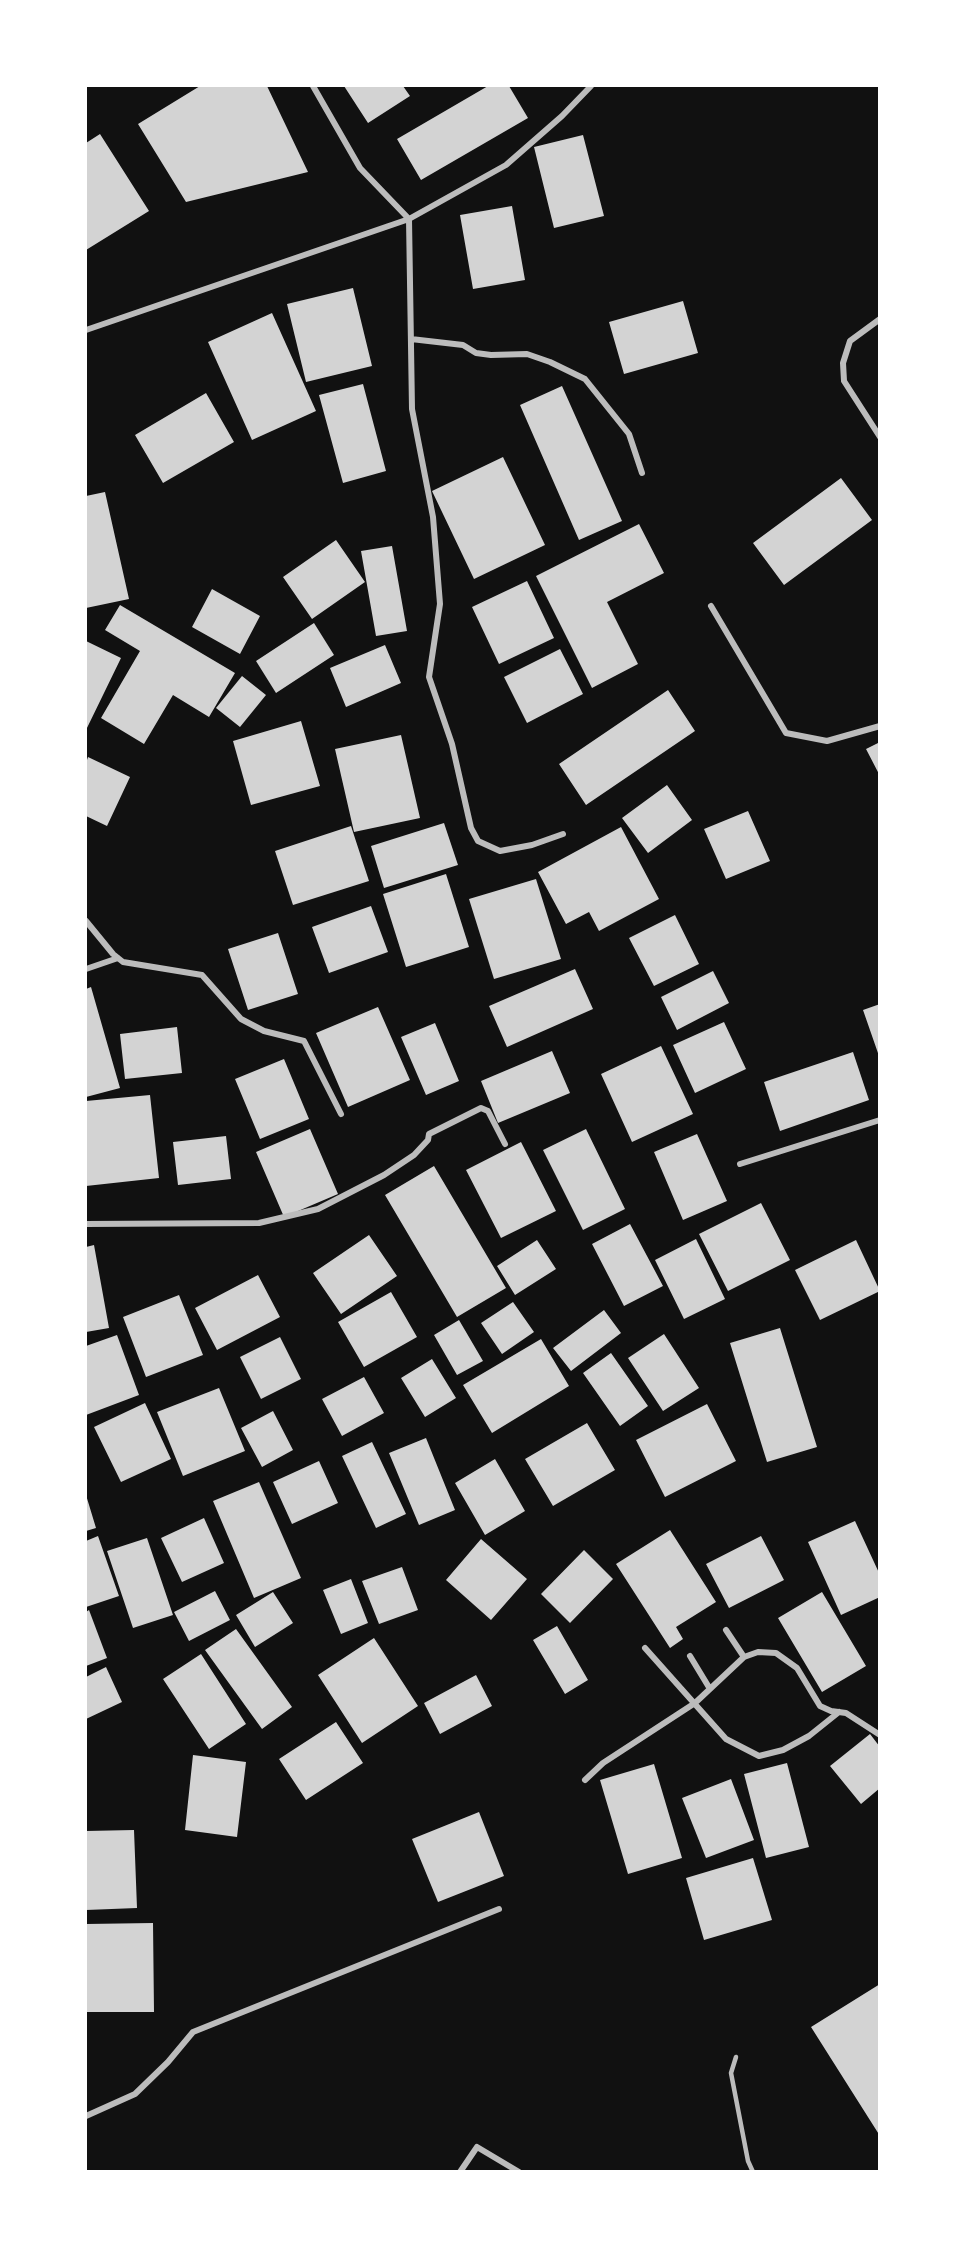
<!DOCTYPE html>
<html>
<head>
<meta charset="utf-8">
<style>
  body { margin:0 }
  #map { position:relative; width:965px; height:2257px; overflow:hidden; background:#111; font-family:"Work Sans",sans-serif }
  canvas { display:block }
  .frame { position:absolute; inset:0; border:87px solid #fff; pointer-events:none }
</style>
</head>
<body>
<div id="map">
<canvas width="965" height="2257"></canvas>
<div class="frame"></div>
</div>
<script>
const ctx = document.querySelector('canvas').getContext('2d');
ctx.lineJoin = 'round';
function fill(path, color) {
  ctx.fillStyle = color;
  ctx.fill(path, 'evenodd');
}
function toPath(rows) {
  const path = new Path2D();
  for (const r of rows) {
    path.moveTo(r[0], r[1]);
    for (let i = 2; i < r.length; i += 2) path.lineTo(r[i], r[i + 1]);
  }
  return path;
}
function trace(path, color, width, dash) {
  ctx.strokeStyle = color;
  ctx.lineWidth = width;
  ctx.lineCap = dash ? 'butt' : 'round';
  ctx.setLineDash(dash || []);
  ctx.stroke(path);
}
const building = toPath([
  [200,86,267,86,308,172,186,202,138,124],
  [344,86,403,86,410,96,368,123],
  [488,86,509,86,528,118,421,180,397,139],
  [100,134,149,211,86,250,86,143],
  [583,135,604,216,554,228,534,147],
  [512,206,525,280,473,289,460,215],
  [353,288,372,366,306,382,287,304],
  [683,301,698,353,624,374,609,322],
  [272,313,316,411,252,440,208,342],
  [363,384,386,471,343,483,319,395],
  [562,386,622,521,579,540,520,405],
  [206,393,234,442,163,483,135,435],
  [503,457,545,545,474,579,432,491],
  [841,478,872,520,784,585,753,543],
  [105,492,129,599,86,608,86,496],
  [639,524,664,573,607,602,638,664,592,688,536,576],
  [336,540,365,582,312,619,283,577],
  [392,546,407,631,376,636,361,551],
  [527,581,554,638,499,664,472,607],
  [212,589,260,616,240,654,192,627],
  [120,605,235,673,209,717,173,695,144,744,101,718,140,651,105,630],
  [314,623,334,655,276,693,256,661],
  [86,641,121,658,86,730],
  [385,645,401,683,346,707,330,668],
  [560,649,583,694,527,723,504,677],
  [242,676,266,695,240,727,216,708],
  [668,690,695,731,586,805,559,764],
  [301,721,320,786,251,805,233,741],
  [401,735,420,818,354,832,335,749],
  [880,742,880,776,866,749],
  [88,757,130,777,107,826,86,816,86,763],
  [667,785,692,820,648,853,622,818],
  [748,811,770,861,726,879,704,829],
  [444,823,458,865,384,888,371,846],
  [351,826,369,881,293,905,275,851],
  [621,827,659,899,599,931,589,912,566,924,538,872],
  [446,874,469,947,406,967,383,894],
  [536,879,561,959,494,979,469,899],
  [371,906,388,952,329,973,312,927],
  [675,915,699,964,654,986,629,938],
  [278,933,298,994,248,1010,228,949],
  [575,969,593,1009,507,1047,489,1006],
  [713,971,729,1003,677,1030,661,997],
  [91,987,120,1088,86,1097,86,989],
  [880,1004,880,1056,879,1056,863,1010],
  [378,1007,410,1080,348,1107,316,1033],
  [724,1022,746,1069,695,1093,673,1045],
  [435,1023,459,1081,426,1095,401,1037],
  [177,1027,182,1073,125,1079,120,1034],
  [661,1046,693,1114,632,1142,601,1074],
  [552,1051,570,1093,498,1123,481,1081],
  [853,1052,869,1100,780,1131,764,1082],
  [284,1059,309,1119,260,1139,235,1079],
  [150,1095,159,1178,86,1186,86,1101],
  [310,1129,338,1194,284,1217,256,1152],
  [586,1129,625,1209,583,1230,543,1150],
  [697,1134,727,1201,683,1220,654,1152],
  [226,1136,231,1179,178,1185,173,1142],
  [521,1142,556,1211,501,1238,466,1170],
  [434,1166,506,1288,457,1317,385,1195],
  [761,1203,790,1260,728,1291,699,1234],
  [630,1224,663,1286,624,1306,592,1244],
  [369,1235,397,1276,341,1314,313,1273],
  [696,1239,725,1299,684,1319,655,1260],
  [537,1240,556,1269,515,1295,497,1266],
  [856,1240,880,1291,820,1320,795,1270],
  [94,1245,109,1328,86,1332,86,1247],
  [258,1275,280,1317,217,1350,195,1308],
  [391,1292,417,1337,364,1367,338,1322],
  [179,1295,203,1355,146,1377,123,1317],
  [513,1302,534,1332,502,1354,481,1323],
  [604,1310,621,1333,571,1371,553,1348],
  [459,1320,483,1361,457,1375,434,1335],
  [780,1328,817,1447,767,1462,730,1343],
  [664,1334,699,1388,663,1411,628,1358],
  [117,1335,139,1395,86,1415,86,1346],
  [280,1337,301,1379,261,1399,240,1357],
  [541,1339,569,1386,492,1433,463,1385],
  [611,1353,648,1406,620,1426,583,1373],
  [432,1359,456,1398,425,1417,401,1378],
  [364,1377,384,1413,342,1436,322,1399],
  [219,1388,245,1451,183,1476,157,1412],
  [145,1403,171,1459,121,1482,94,1427],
  [707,1404,736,1461,665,1497,636,1440],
  [273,1411,293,1450,262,1467,241,1428],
  [587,1423,615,1470,553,1506,525,1459],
  [426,1438,455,1510,419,1525,389,1453],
  [372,1442,406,1514,376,1528,342,1456],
  [495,1459,525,1511,485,1535,455,1483],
  [319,1461,338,1503,292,1524,273,1482],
  [259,1482,301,1578,254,1598,213,1501],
  [86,1495,96,1528,86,1531],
  [204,1518,224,1563,182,1582,161,1538],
  [855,1521,880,1575,880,1597,841,1615,808,1542],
  [670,1530,716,1602,676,1627,683,1639,670,1648,616,1564],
  [98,1536,119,1596,86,1607,86,1541],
  [761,1536,784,1580,729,1608,706,1564],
  [147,1538,173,1615,133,1628,107,1551],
  [481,1539,527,1579,491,1620,446,1580],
  [584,1550,613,1579,570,1623,541,1594],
  [402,1567,418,1610,379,1624,362,1581],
  [351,1579,368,1623,341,1634,323,1590],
  [215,1591,230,1620,189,1641,174,1612],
  [273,1592,293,1623,255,1647,236,1615],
  [822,1592,866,1666,822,1692,778,1618],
  [89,1610,107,1658,86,1666,86,1612],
  [557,1626,588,1680,565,1694,533,1640],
  [236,1629,292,1707,262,1729,205,1650],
  [374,1638,418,1706,362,1743,318,1675],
  [201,1654,246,1724,209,1749,163,1679],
  [106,1667,122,1702,86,1719,86,1677],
  [476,1675,492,1706,440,1734,424,1703],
  [336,1722,363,1763,306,1800,279,1759],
  [870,1734,880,1747,880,1788,861,1804,830,1766],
  [193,1755,246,1762,237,1837,185,1830],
  [787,1763,809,1847,766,1858,744,1774],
  [654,1764,682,1858,628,1874,600,1780],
  [731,1779,754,1840,706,1858,682,1798],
  [479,1812,504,1876,438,1902,412,1839],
  [134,1830,137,1908,86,1910,86,1831],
  [753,1858,772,1920,704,1940,686,1878],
  [153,1923,154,2012,86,2012,86,1924],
  [880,1984,880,2136,811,2027]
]);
const service = toPath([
  [736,2057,731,2073,748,2161,753,2172]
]);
const minor = toPath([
  [313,86,360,168,409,219,412,409,433,517,440,604,429,677,452,744,471,828,478,841,500,851,532,845,563,834],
  [880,319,850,341,843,363,844,381,880,437],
  [86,330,409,219,506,165,562,116,591,86],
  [411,339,463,345,476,353,491,355,527,354,550,362,585,379,629,434,642,473],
  [711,606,786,733,827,741,880,726],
  [86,921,113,954,123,962,202,975,241,1019,264,1031,304,1041,341,1114],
  [86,969,118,958],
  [740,1164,880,1120],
  [86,1224,259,1223,318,1209,384,1175,414,1155,428,1140,429,1134,481,1108,488,1111,505,1144],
  [726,1630,744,1657],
  [645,1648,726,1739,759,1756,783,1750,809,1736,839,1712],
  [690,1656,710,1689],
  [585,1780,603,1763,695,1703,744,1657,758,1652,776,1653,797,1668,820,1706,831,1711,846,1713,880,1735],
  [86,2116,135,2094,168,2062,193,2032,499,1909],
  [460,2172,477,2147,519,2172]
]);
fill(building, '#d3d3d3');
trace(service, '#bcbcbc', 4.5);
trace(minor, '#bcbcbc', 6);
</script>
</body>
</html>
